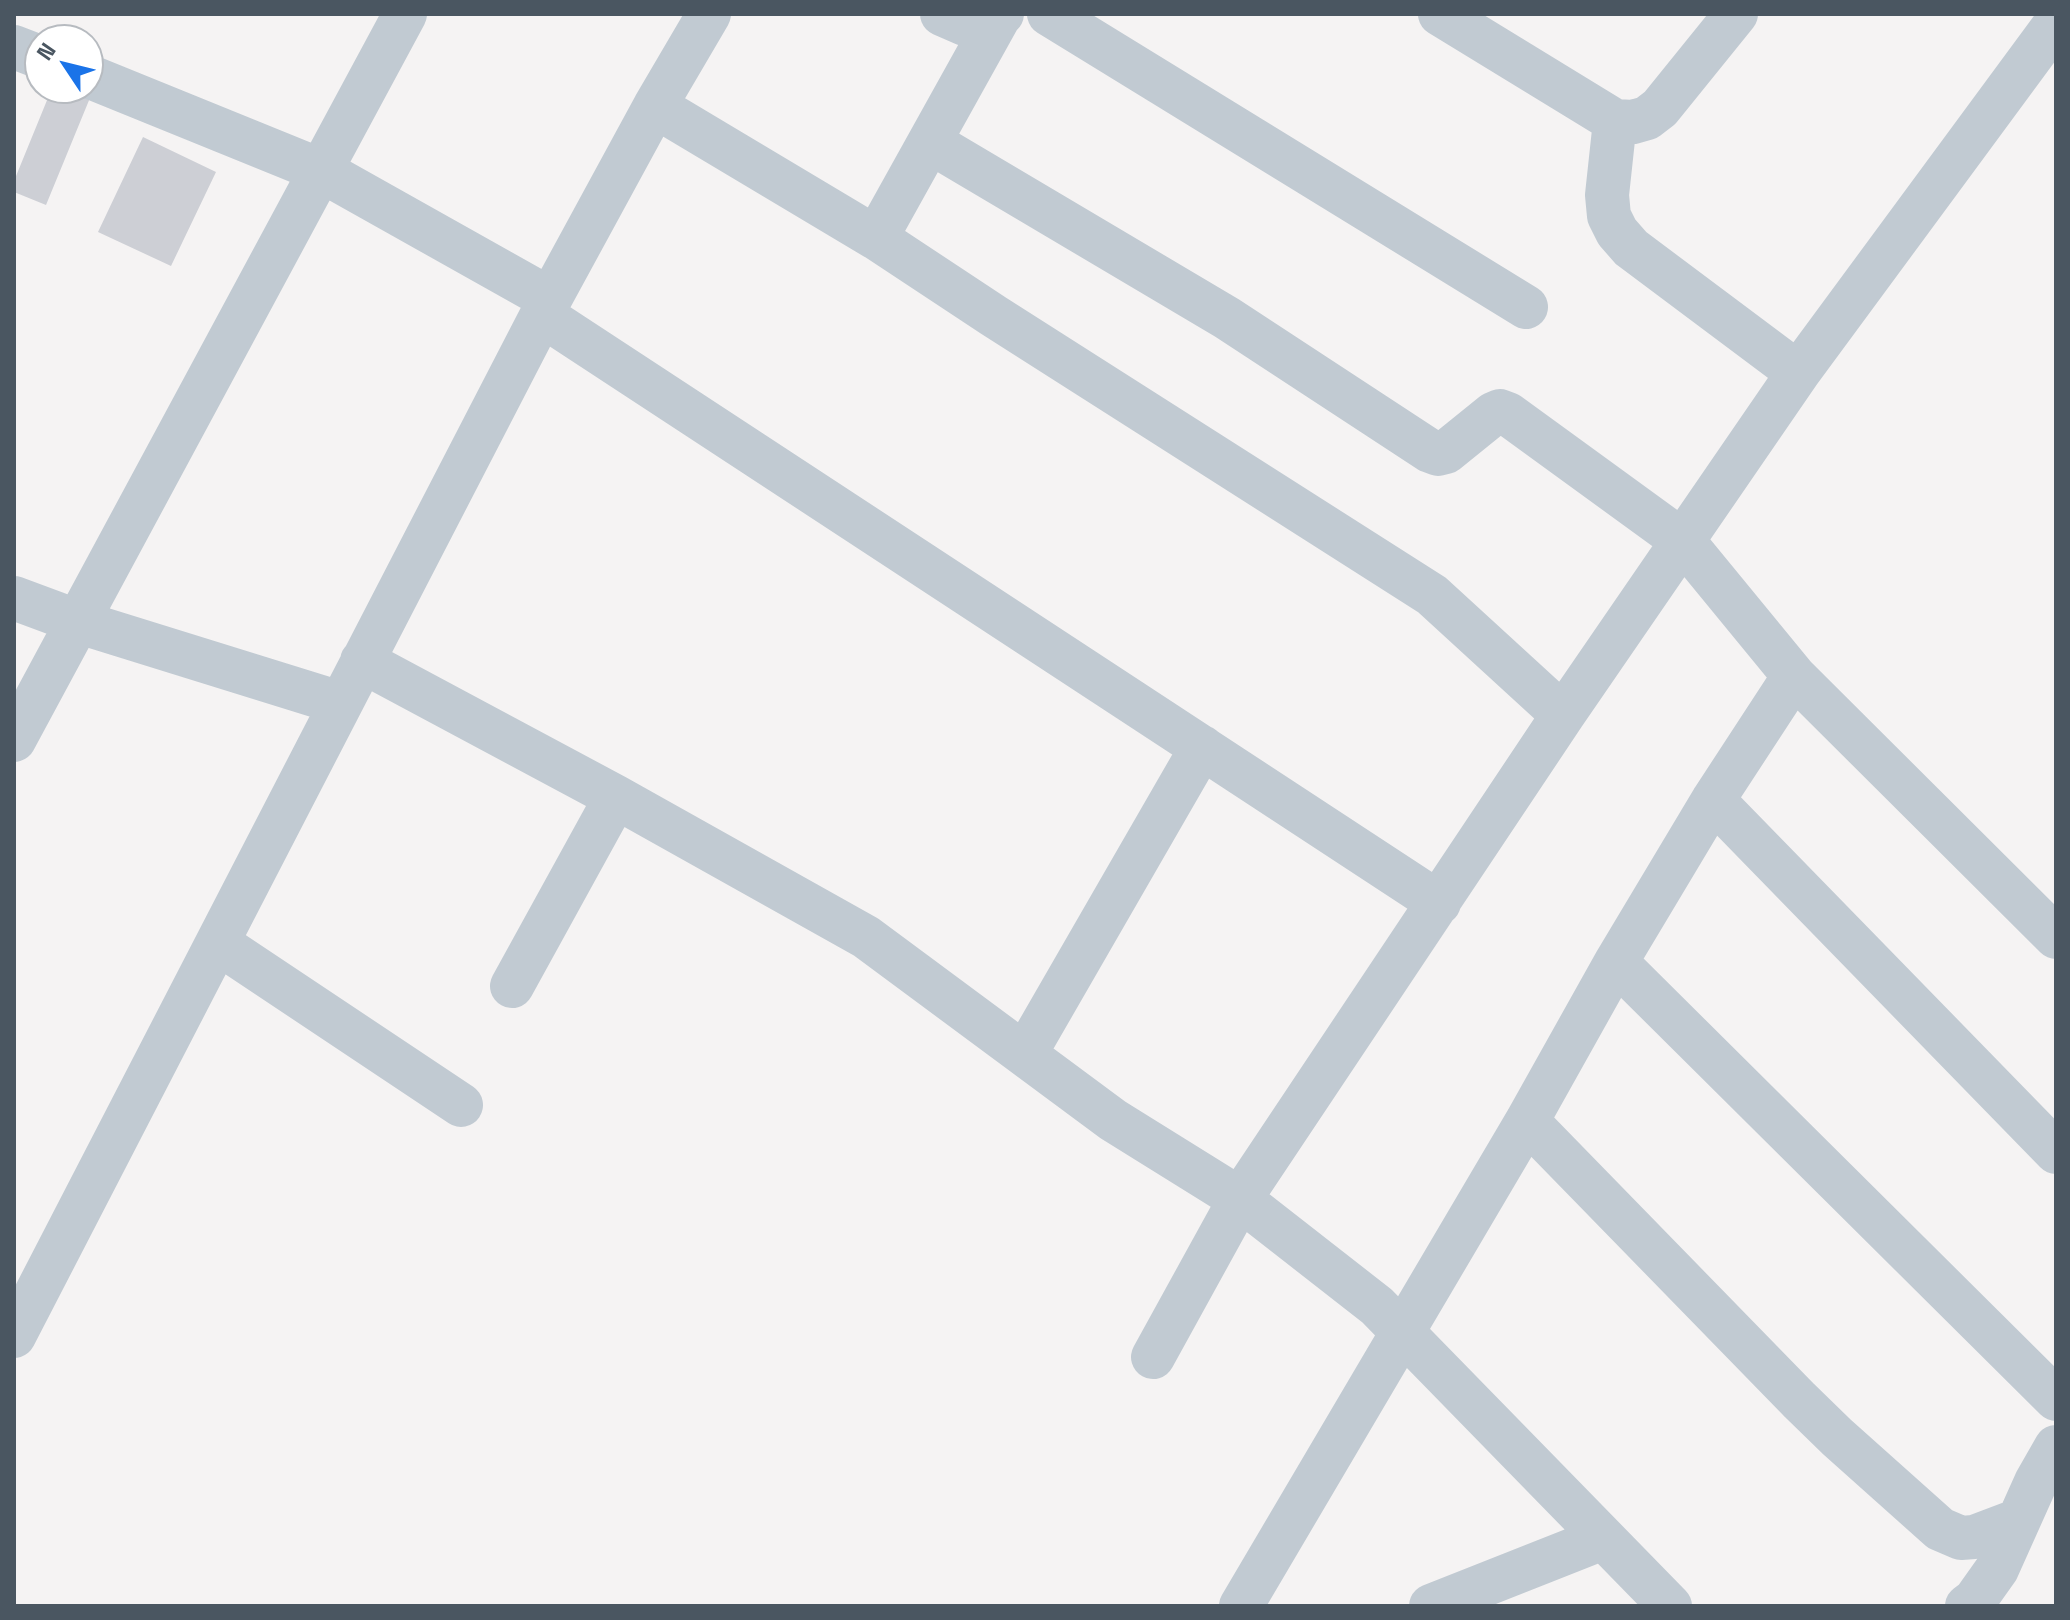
<!DOCTYPE html>
<html>
<head>
<meta charset="utf-8">
<style>
  body { margin:0 }
  #map { position:relative; width:2070px; height:1620px; overflow:hidden; background:#f5f3f3; font-family:"Space Grotesk",sans-serif }
  canvas { display:block }
  .frame { position:absolute; inset:0; border:16px solid #4a5661; pointer-events:none }
  .north { position:absolute; left:24px; top:24px; width:80px; height:80px; box-sizing:border-box; background:#fff; border:2px solid #b7bbc0; border-radius:50%; rotate:305deg; font-size:22px; font-weight:700; line-height:32px; text-align:center; color:#4a5661 }
  .north::after { content:''; display:block; margin:auto; width:28px; height:36px; background:#1a73e8; clip-path:polygon(50% 0,100% 100%,50% 72%,0 100%) }
</style>
</head>
<body>
<div id="map">
<canvas width="2070" height="1620"></canvas>
<div class="frame"></div>
<div class="north">N</div>
</div>
<script>
const ctx = document.querySelector('canvas').getContext('2d');
ctx.lineJoin = 'round';
function fill(path, color) {
  ctx.fillStyle = color;
  ctx.fill(path, 'evenodd');
}
function toPath(rows) {
  const path = new Path2D();
  for (const r of rows) {
    path.moveTo(r[0], r[1]);
    for (let i = 2; i < r.length; i += 2) path.lineTo(r[i], r[i + 1]);
  }
  return path;
}
function trace(path, color, width, dash) {
  ctx.strokeStyle = color;
  ctx.lineWidth = width;
  ctx.lineCap = dash ? 'butt' : 'round';
  ctx.setLineDash(dash || []);
  ctx.stroke(path);
}
const building = toPath([
  [52,88,78,88,92,93,46,205,14,192,14,181],
  [143,137,216,172,171,266,98,232]
]);
const minor = toPath([
  [942,14,965,24,978,22,1002,14],
  [1049,14,1526,307],
  [1440,14,1615,121,1633,122,1647,118,1660,108,1736,14],
  [14,47,40,57],
  [88,76,322,171,550,299],
  [655,106,876,238,994,316,1432,595,1563,715],
  [1615,121,1607,195,1609,216,1617,232,1631,248,1798,373],
  [930,142,1227,318,1430,451,1438,454,1446,452,1493,414,1500,411,1508,414,1684,542,1794,676,2056,937],
  [876,238,1000,15],
  [542,315,1439,903],
  [14,598,76,621,340,703],
  [362,661,616,797,866,937,1113,1120,1240,1199,1377,1306,1670,1606],
  [14,740,405,14],
  [1713,800,2056,1152],
  [218,943,461,1105],
  [1616,962,2056,1399],
  [512,986,616,797],
  [1025,1054,1202,747],
  [1527,1121,1799,1400,1837,1437,1940,1529,1961,1538,1974,1537,2019,1520],
  [14,1336,550,299,655,106,709,14],
  [1153,1357,1240,1199,1563,715,1798,373,2056,23],
  [1241,1606,1527,1121,1616,962,1713,800,1794,676],
  [1431,1606,1603,1538],
  [1967,1606,1975,1600,1997,1569,2036,1482,2056,1447]
]);
fill(building, '#cdcfd5');
trace(minor, '#c1cad2', 44);
</script>
</body>
</html>
